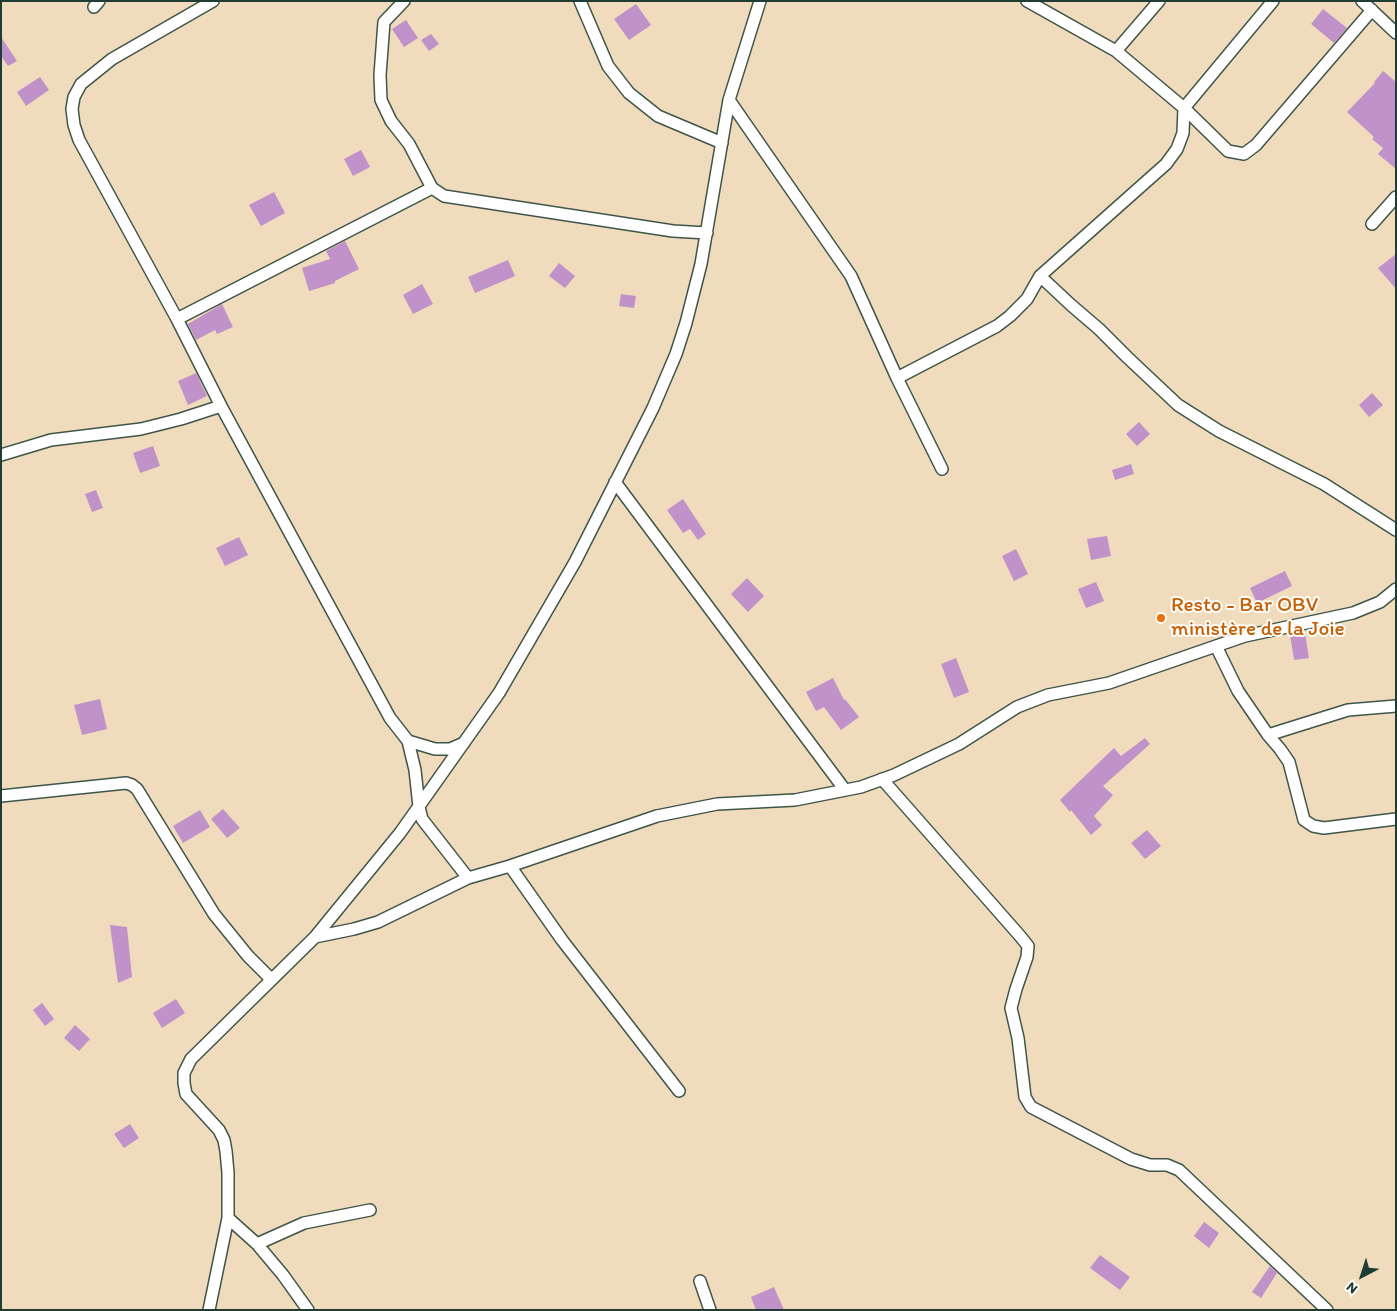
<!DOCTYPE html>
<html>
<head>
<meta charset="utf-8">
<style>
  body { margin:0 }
  #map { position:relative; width:1397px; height:1311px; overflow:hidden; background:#f0dcbc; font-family:Itim,sans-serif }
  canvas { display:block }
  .frame { position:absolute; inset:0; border:2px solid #1f3d34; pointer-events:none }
  .north { position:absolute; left:1337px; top:1251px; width:50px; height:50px; -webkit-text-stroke:4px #fdfcf7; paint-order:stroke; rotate:220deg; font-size:14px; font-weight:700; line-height:20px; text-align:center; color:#1f3d34 }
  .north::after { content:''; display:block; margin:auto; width:18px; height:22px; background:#1f3d34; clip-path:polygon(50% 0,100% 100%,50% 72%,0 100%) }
</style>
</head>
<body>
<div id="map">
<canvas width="1397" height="1311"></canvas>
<div class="frame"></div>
<div class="north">N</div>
</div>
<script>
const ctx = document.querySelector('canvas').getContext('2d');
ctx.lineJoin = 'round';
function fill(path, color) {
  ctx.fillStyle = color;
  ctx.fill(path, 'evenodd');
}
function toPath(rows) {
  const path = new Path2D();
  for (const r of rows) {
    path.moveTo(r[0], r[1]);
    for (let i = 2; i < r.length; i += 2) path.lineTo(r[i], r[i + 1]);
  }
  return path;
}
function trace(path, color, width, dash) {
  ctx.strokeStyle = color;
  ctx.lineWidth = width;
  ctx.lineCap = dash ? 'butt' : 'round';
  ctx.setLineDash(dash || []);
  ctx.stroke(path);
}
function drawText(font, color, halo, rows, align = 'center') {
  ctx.font = font + ' Itim,sans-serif';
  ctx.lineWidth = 4;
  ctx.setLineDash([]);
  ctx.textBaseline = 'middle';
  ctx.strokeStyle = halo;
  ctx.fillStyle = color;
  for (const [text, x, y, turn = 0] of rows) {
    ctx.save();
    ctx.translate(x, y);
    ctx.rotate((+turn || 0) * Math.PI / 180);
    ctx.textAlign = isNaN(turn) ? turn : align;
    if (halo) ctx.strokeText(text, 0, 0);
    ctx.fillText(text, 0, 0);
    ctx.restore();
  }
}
const building = toPath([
  [636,4,651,25,629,40,614,19],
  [1323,9,1347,28,1334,43,1311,24],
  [406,20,418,38,404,47,392,29],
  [431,34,439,44,429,51,421,40],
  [1,37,17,61,8,66,1,56],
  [1383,71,1396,82,1396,169,1378,154,1383,148,1372,139,1374,137,1347,112,1375,83,1374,82],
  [40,77,49,90,26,106,17,92],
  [361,150,370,167,353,176,344,159],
  [274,192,285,213,261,226,249,205],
  [345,241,359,269,335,281,335,283,309,291,302,268,330,259,326,251],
  [1396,254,1396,289,1378,268],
  [508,260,515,276,475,293,468,277],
  [559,263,575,276,565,288,549,276],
  [422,284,433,304,413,314,403,295],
  [621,294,636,296,634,308,619,306],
  [222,304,233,327,217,334,215,330,196,340,188,324],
  [196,373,207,396,188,405,178,381],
  [1372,393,1383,405,1369,417,1359,405],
  [1139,422,1150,434,1137,446,1126,434],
  [153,446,160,466,140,473,133,453],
  [1131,464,1134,474,1115,480,1112,470],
  [96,490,103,508,92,512,85,494],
  [683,499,706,534,698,540,690,529,683,533,667,510],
  [1107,536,1111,556,1091,560,1087,539],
  [239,537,248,555,225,566,216,548],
  [1016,549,1028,574,1014,581,1002,556],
  [1285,571,1292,586,1257,603,1250,588],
  [747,578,764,596,748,612,731,594],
  [1096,582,1104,601,1086,608,1078,589],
  [1305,633,1309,658,1294,660,1290,635],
  [956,658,969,692,954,698,941,664],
  [833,678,844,700,845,699,859,717,841,730,824,707,816,711,806,692],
  [100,699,107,729,82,735,74,705],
  [1145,738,1150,744,1103,786,1113,795,1094,816,1102,825,1091,835,1071,810,1070,812,1060,800,1114,748,1121,756],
  [223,809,240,828,227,838,211,819],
  [200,810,210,827,183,843,173,826],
  [1147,830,1161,846,1145,859,1131,843],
  [110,925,127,927,132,977,118,983],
  [176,999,185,1013,162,1028,153,1013],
  [42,1003,54,1019,45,1026,33,1010],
  [75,1025,90,1039,79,1051,64,1038],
  [130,1124,139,1138,124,1148,114,1134],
  [1204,1222,1219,1233,1209,1248,1194,1236],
  [1100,1255,1130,1277,1120,1290,1090,1268],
  [1270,1266,1277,1273,1261,1298,1252,1292],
  [774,1287,784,1310,756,1310,751,1297]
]);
const minor = toPath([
  [213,1,112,59,81,84,74,97,72,109,74,125,79,140,177,319,221,406,390,718,408,741,415,770,419,807,422,819,468,878],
  [404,1,384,22,380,75,381,100,391,121,409,144,432,188,444,196,673,231,707,233],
  [580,1,608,66,629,93,658,116,722,143],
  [1027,1,1116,51,1184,108,1228,151,1244,154,1256,145,1372,10],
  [1362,1,1396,33],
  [94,7,99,1],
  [1116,51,1159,1],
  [729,100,851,276,897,378,942,469],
  [1372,224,1396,197],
  [1040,276,1071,305,1099,329,1127,357,1178,405,1219,431,1324,484,1396,530],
  [177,319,432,188],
  [897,378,997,326,1010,316,1027,299,1040,276,1166,164,1177,149,1183,133,1184,108,1273,1],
  [1,455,51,440,141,429,181,419,221,406],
  [615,482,845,790],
  [1216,646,1238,691,1268,735,1280,749,1289,762,1304,820,1313,826,1324,828,1396,819],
  [1268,735,1348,710,1396,706],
  [408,741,435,749,450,749,464,743],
  [882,779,1020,936,1028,946,1027,957,1016,989,1011,1008,1018,1038,1025,1097,1031,1107,1131,1159,1150,1165,1167,1165,1179,1170,1327,1310],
  [1,796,126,783,132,785,137,789,214,914,248,956,271,979],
  [510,866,562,940,679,1091],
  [315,937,354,929,378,922,468,878,510,866,657,816,717,804,795,800,861,787,894,775,959,744,1017,707,1048,695,1109,683,1245,636,1353,613,1380,602,1396,589],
  [228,1218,257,1244,283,1275,308,1310],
  [257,1244,304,1223,370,1210],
  [700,1281,710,1310],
  [209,1310,228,1218,228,1173,226,1151,224,1140,219,1130,186,1094,184,1083,184,1073,191,1059,315,937,400,833,499,693,575,562,653,408,676,354,686,323,701,264,729,100,760,1]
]);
const markers = [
  [1161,618,5,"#e8710a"]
];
const foodNames = [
  ["Resto - Bar OBV",1171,606],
  ["ministère de la Joie",1171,630]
];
fill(building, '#c092c9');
trace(minor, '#3e5548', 14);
trace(minor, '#fff', 11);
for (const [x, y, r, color] of markers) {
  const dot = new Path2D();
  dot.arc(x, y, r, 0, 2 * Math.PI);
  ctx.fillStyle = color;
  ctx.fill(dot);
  trace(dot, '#fdfcf7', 2);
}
drawText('21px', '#c56008', '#fdfcf7', foodNames, 'left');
</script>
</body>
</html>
